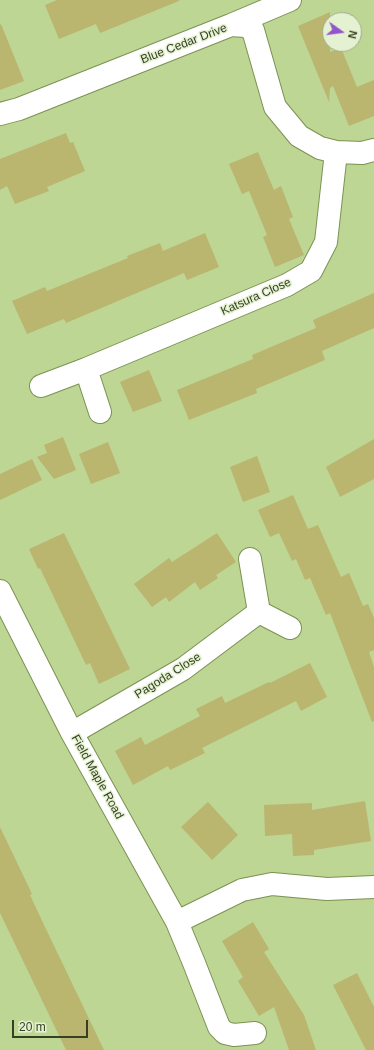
<!DOCTYPE html>
<html>
<head>
<meta charset="utf-8">
<style>
  body { margin:0 }
  #map { position:relative; width:374px; height:1050px; overflow:hidden; background:#bdd694; font-family:Arial,sans-serif }
  canvas { display:block }
  .north { position:absolute; left:322px; top:12px; width:40px; height:40px; box-sizing:border-box; background:#e5f2d1; border:1px solid #9fab8c; border-radius:50%; rotate:104deg; font-size:11px; font-weight:700; line-height:16px; text-align:center; color:#364025 }
  .north::after { content:''; display:block; margin:auto; width:14px; height:18px; background:#9255cc; clip-path:polygon(50% 0,100% 100%,50% 72%,0 100%) }
  .scale { position:absolute; left:12px; top:1020px; width:76px; height:18px; box-sizing:border-box; border:2px solid #364025; border-top:0; padding-left:5px; font-size:12px; line-height:14px; white-space:nowrap; color:#364025; -webkit-text-stroke:3px #e5f2d1; paint-order:stroke }
</style>
</head>
<body>
<div id="map">
<canvas width="374" height="1050"></canvas>
<div class="north">N</div>
<div class="scale">20 m</div>
</div>
<script>
const ctx = document.querySelector('canvas').getContext('2d');
ctx.lineJoin = 'round';
function fill(path, color) {
  ctx.fillStyle = color;
  ctx.fill(path, 'evenodd');
}
function toPath(rows) {
  const path = new Path2D();
  for (const r of rows) {
    path.moveTo(r[0], r[1]);
    for (let i = 2; i < r.length; i += 2) path.lineTo(r[i], r[i + 1]);
  }
  return path;
}
function trace(path, color, width, dash) {
  ctx.strokeStyle = color;
  ctx.lineWidth = width;
  ctx.lineCap = dash ? 'butt' : 'round';
  ctx.setLineDash(dash || []);
  ctx.stroke(path);
}
function drawText(font, color, halo, rows, align = 'center') {
  ctx.font = font + ' Arial,sans-serif';
  ctx.lineWidth = 3;
  ctx.setLineDash([]);
  ctx.textBaseline = 'middle';
  ctx.strokeStyle = halo;
  ctx.fillStyle = color;
  for (const [text, x, y, turn = 0] of rows) {
    ctx.save();
    ctx.translate(x, y);
    ctx.rotate((+turn || 0) * Math.PI / 180);
    ctx.textAlign = isNaN(turn) ? turn : align;
    if (halo) ctx.strokeText(text, 0, 0);
    ctx.fillText(text, 0, 0);
    ctx.restore();
  }
}
const building = toPath([
  [57,0,179,0,179,1,100,33,96,24,59,39,45,5],
  [330,12,330,52,341,48,357,87,374,80,374,116,349,126,333,86,330,88,329,102,298,26],
  [1,24,24,81,0,90,0,25],
  [66,133,70,143,73,142,85,171,47,187,49,191,15,204,7,186,0,190,0,159],
  [258,152,274,190,281,186,293,217,289,219,304,255,275,267,263,237,267,235,249,191,242,194,229,164],
  [205,233,219,267,187,280,184,273,66,323,64,319,27,334,12,301,45,287,47,291,128,258,127,256,160,243,163,251],
  [374,293,374,328,322,351,325,360,256,389,257,393,189,420,177,390,253,359,252,355,316,328,313,320],
  [149,370,162,401,133,412,120,382],
  [63,437,76,470,54,479,37,457,47,453,44,445],
  [374,439,374,479,340,497,326,467],
  [108,442,120,473,91,484,79,454],
  [257,456,270,492,243,502,230,467],
  [32,459,42,480,0,500,0,474],
  [293,495,308,529,318,525,341,577,349,573,363,606,368,604,374,618,374,650,369,652,374,667,374,721,372,722,330,613,326,615,310,578,305,580,296,559,292,561,279,533,270,537,258,510],
  [64,533,130,669,99,684,90,663,86,665,40,568,38,569,29,549],
  [217,533,236,562,216,575,218,578,200,590,195,582,169,602,166,597,152,607,134,584,169,558,172,562],
  [310,663,327,697,301,711,296,701,202,748,205,753,170,770,168,766,133,785,115,751,141,737,145,745,200,716,196,709,222,696,225,703,269,682,270,683],
  [365,801,371,841,314,850,314,855,293,856,292,834,265,836,264,805,312,803,312,810],
  [208,802,238,835,212,860,181,827],
  [0,827,32,894,30,895,45,927,104,1050,66,1050,0,913],
  [253,922,269,949,264,952,304,1015,316,1050,289,1050,274,1007,259,1016,238,981,243,977,222,941],
  [357,973,374,1007,374,1050,366,1050,333,985]
]);
const minor = toPath([
  [231,25,290,0],
  [0,114,19,109,231,25,245,26,253,30,275,107,299,136,320,148,336,152,362,153,374,150],
  [86,369,100,412],
  [41,386,86,369,287,285,311,271,326,242,336,152],
  [250,559,259,612,290,628],
  [0,591,72,733,177,922,194,963,219,1027,225,1033,234,1035,255,1033],
  [72,733,183,669,259,612],
  [177,922,242,890,272,884,327,889,374,887]
]);
const streetNames = [
  ["Blue Cedar Drive",184,44,-21],
  ["Katsura Close",256,297,-24],
  ["Pagoda Close",168,676,-32],
  ["Field Maple Road",97,777,61]
];
fill(building, '#bab56f');
trace(minor, '#7b9253', 24);
trace(minor, '#fff', 22);
drawText('12px', '#364025', '#e5f2d1', streetNames);
</script>
</body>
</html>
